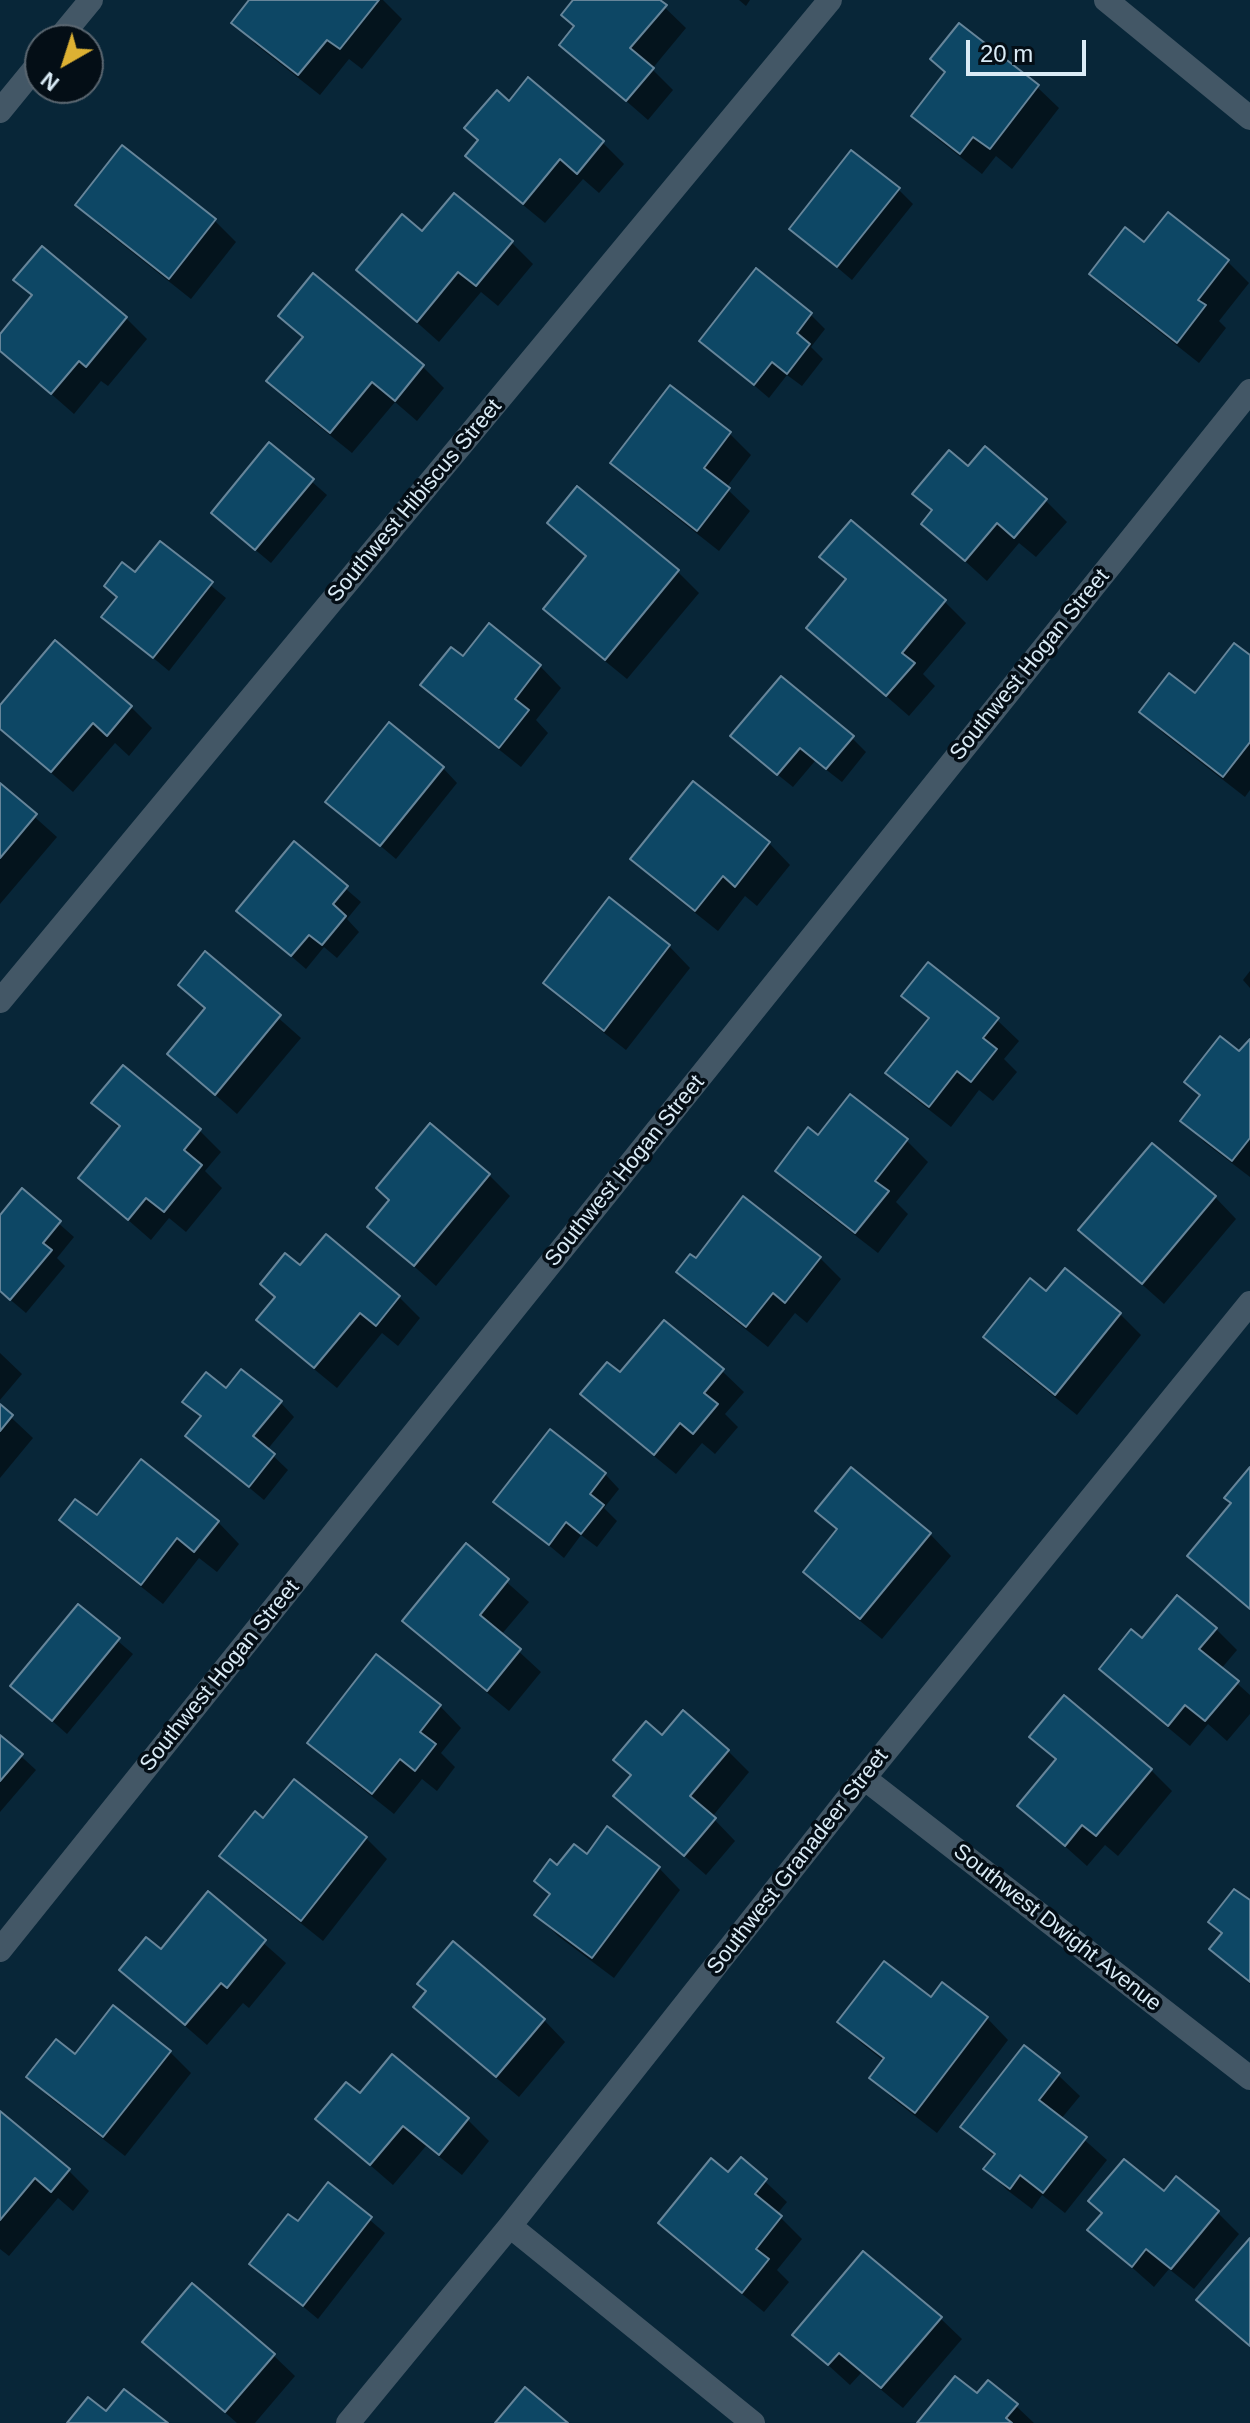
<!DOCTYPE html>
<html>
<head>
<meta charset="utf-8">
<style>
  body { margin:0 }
  #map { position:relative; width:1250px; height:2423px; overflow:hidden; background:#082638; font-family:Arial,sans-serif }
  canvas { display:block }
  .north { position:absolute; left:24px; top:24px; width:80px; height:80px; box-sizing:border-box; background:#040e16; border:2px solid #5a6670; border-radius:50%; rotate:219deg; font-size:22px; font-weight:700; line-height:32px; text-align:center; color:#daebf6 }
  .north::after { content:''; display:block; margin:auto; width:28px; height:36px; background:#ddb133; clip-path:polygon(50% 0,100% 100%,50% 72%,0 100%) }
  .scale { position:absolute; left:966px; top:40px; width:120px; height:36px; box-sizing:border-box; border:4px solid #daebf6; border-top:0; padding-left:10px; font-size:24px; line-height:28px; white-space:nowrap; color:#daebf6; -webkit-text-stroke:6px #040e16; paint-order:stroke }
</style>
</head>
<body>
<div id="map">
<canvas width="1250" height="2423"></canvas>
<div class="north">N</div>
<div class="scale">20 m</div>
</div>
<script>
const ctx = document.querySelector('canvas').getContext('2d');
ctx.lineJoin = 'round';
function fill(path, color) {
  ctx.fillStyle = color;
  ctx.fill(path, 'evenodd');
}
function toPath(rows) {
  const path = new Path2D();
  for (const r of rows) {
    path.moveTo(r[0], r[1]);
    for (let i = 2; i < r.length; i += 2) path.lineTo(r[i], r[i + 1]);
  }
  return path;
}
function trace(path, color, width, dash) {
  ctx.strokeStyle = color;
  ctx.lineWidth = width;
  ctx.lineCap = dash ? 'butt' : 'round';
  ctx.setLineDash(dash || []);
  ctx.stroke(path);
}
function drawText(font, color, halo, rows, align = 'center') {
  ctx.font = font + ' Arial,sans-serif';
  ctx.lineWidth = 7;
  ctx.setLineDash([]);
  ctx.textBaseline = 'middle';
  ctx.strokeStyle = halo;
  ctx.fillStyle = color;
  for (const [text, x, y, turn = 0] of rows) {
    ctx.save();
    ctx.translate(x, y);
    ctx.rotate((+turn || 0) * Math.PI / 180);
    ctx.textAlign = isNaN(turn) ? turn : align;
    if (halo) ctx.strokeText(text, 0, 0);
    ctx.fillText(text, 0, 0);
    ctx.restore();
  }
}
const shadow = toPath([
  [252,0,383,0,402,19,362,69,349,59,320,95,255,44,234,22],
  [576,0,657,0,686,28,652,69,673,90,648,120,562,45,576,27],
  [739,0,750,0,746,6],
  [947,73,1037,87,1059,108,1012,169,996,156,982,174,935,137,914,116],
  [510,104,603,143,624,164,599,193,583,179,545,223,489,177,467,156],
  [122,148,215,221,236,242,191,299,99,226,77,204],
  [898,189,913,204,852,280,792,229],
  [454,195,512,243,533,264,498,306,481,292,439,342,358,270,422,234],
  [1168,214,1228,262,1249,283,1219,321,1226,328,1199,363,1113,295,1092,273,1144,245],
  [313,276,423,367,444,388,417,421,395,402,352,453,290,403,269,381,304,339,280,315],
  [16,280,126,318,147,339,108,386,101,381,74,414,0,349,0,337,33,297],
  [811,315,825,329,811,347,823,359,802,386,787,375,769,398,702,341],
  [730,434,751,455,726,488,750,511,719,551,634,484,612,463],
  [270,445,327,495,271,563,228,527],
  [969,468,1045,500,1067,522,1036,557,1019,543,987,581,924,524,933,512,915,494],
  [549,523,677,571,699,593,627,679,567,630,546,609,587,558],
  [851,523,945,602,966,623,923,674,935,686,909,716,808,628,847,581,822,556],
  [160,544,226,598,169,671,104,617],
  [463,658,540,666,561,688,536,720,548,733,521,767,444,706,423,685],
  [1250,658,1250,790,1245,797,1163,733,1142,712,1195,696],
  [131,707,152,728,129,756,115,743,73,792,0,728,0,708],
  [852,738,866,752,842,782,815,761,793,787,747,750],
  [443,768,457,783,396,859,328,802],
  [693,783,769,843,790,865,757,906,745,896,718,931,654,880,633,859],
  [0,786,57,837,0,904],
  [294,844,361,902,347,919,359,932,337,958,324,947,306,969,239,911],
  [669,946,690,968,626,1050,567,1004,546,983],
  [206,954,301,1038,237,1114,169,1054,206,1010,180,985],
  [1250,971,1250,988,1243,980],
  [904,996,997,1020,1019,1041,1004,1059,1017,1072,993,1101,979,1090,951,1127,909,1094,888,1073,930,1021],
  [1250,1042,1250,1177,1204,1142,1183,1120,1201,1097,1186,1082,1239,1054],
  [94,1103,199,1130,221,1152,205,1171,222,1188,186,1232,169,1218,151,1240,80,1178,120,1129],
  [818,1138,907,1141,928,1162,896,1202,908,1214,878,1253,799,1192,777,1170],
  [489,1175,510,1196,436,1286,369,1226],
  [22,1191,74,1237,57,1258,65,1266,26,1313,0,1291,0,1218],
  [1215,1197,1236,1219,1164,1304,1081,1230],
  [820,1258,841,1279,807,1323,795,1313,768,1347,700,1293,679,1272],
  [300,1268,399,1297,420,1318,398,1346,382,1333,337,1388,280,1341,259,1320],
  [1047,1294,1120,1314,1141,1335,1077,1415,1006,1358,985,1337],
  [0,1353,22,1374,0,1400],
  [722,1371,744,1392,725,1414,738,1427,715,1454,702,1443,676,1474,604,1415,583,1393,620,1375],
  [226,1391,280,1402,294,1417,267,1450,288,1470,264,1500,187,1436,202,1418,185,1402],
  [0,1407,33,1438,0,1478],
  [1250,1470,1250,1610,1189,1556,1233,1504],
  [605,1474,619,1489,604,1508,617,1521,597,1547,581,1535,564,1558,496,1501],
  [818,1510,930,1534,951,1556,882,1639,826,1593,805,1572,838,1531],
  [97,1518,218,1522,239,1544,217,1572,199,1558,163,1604,83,1541,61,1520],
  [466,1546,529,1602,501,1635,541,1672,509,1711,426,1642,405,1620],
  [78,1607,133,1654,67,1734,13,1686],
  [1216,1629,1237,1650,1221,1669,1250,1695,1250,1714,1227,1741,1208,1724,1190,1746,1123,1690,1102,1669,1142,1641],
  [376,1657,440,1706,461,1728,441,1753,455,1767,437,1791,422,1779,394,1814,331,1764,309,1743],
  [0,1737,36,1770,0,1812],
  [1032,1737,1151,1770,1172,1791,1118,1856,1105,1845,1087,1866,1020,1806,1057,1761],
  [662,1738,728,1751,749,1772,712,1817,735,1841,706,1875,616,1796],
  [264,1821,366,1838,387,1859,323,1941,243,1877,222,1856],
  [608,1829,659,1868,680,1890,614,1978,558,1936,537,1915,552,1895,558,1868,587,1856],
  [208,1894,286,1963,249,2008,243,2003,207,2045,121,1970,161,1952],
  [1250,1903,1250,1984,1212,1949,1223,1935,1211,1922],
  [931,2000,987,2018,1008,2040,937,2133,893,2099,872,2078,884,2061,861,2043,840,2022],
  [415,2007,544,2020,565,2042,519,2097,437,2028],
  [170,2052,191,2073,125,2156,50,2098,29,2077],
  [392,2057,468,2120,489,2141,462,2175,426,2146,393,2185,317,2119,360,2096],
  [1058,2075,1080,2096,1061,2119,1107,2160,1065,2213,1042,2195,1032,2209,1007,2190,986,2169,995,2157,963,2127],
  [0,2113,68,2170,89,2191,73,2211,58,2198,9,2256,0,2249],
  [741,2159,787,2202,777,2214,802,2239,777,2270,789,2282,764,2312,682,2245,660,2223,728,2175],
  [1176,2179,1218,2213,1239,2234,1194,2289,1169,2269,1154,2287,1090,2230,1164,2194],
  [329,2185,385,2233,318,2319,252,2264,299,2224],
  [940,2318,962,2339,903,2408,861,2373,850,2385,795,2335],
  [145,2342,273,2355,295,2376,255,2423,237,2423],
  [977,2396,1016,2406,1034,2423,919,2423]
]);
const building = toPath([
  [249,0,379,0,340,49,327,40,298,75,231,23,249,0],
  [573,0,660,0,667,5,630,48,654,68,626,101,559,45,574,26,561,15,573,0],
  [959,23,1039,85,990,149,973,137,960,154,911,116,945,72,930,59,959,23],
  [528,77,604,141,577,174,560,159,523,204,465,156,478,140,464,128,497,90,509,101,528,77],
  [122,145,216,219,169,279,75,205,122,145],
  [851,150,900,188,837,267,789,229,851,150],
  [454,193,513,241,476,286,458,272,417,322,356,270,402,214,422,231,454,193],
  [1168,212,1229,260,1198,300,1206,305,1177,343,1089,274,1125,227,1144,242,1168,212],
  [42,246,127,317,86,367,79,361,51,394,0,351,0,334,32,295,13,280,42,246],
  [756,268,812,313,797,333,810,344,787,374,772,362,754,385,699,341,756,268],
  [313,273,424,365,395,401,372,382,330,433,266,381,303,337,278,316,313,273],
  [670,385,731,432,704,468,730,488,697,531,610,463,670,385],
  [269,442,314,479,255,550,211,513,269,442],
  [985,446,1047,499,1014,538,997,523,965,561,921,524,932,510,912,494,949,450,968,466,985,446],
  [577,486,679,570,605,660,543,609,586,556,547,523,577,486],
  [851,520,946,600,902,653,915,663,886,696,806,628,846,579,819,557,851,520],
  [160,541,213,582,153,658,101,617,117,597,104,586,122,562,135,572,160,541],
  [489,623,541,665,515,699,529,710,499,748,420,685,451,647,463,656,489,623],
  [55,640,132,706,107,736,93,723,51,772,0,729,0,705,55,640],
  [1234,643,1250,655,1250,742,1223,777,1139,712,1169,673,1195,693,1234,643],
  [781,676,854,736,826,769,800,748,777,775,730,736,781,676],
  [389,722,444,767,380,846,325,802,389,722],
  [693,781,770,842,735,887,723,876,695,911,630,859,693,781],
  [0,783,37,814,0,858,0,783],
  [294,841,348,886,333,904,346,916,322,945,309,935,291,956,236,911,294,841],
  [609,897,670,945,604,1031,543,983,609,897],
  [205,951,281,1015,215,1095,167,1054,205,1008,178,985,205,951],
  [928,962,999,1018,983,1038,997,1049,971,1082,957,1071,929,1107,885,1073,929,1018,901,996,928,962],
  [1220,1036,1239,1051,1250,1039,1250,1138,1232,1161,1180,1121,1200,1095,1184,1082,1220,1036],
  [123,1065,201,1129,184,1150,202,1165,164,1212,146,1198,128,1220,78,1178,120,1126,91,1103,123,1065],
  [850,1094,908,1139,875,1181,889,1191,855,1233,775,1171,808,1127,818,1135,850,1094],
  [430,1123,490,1174,414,1266,367,1227,389,1200,376,1188,430,1123],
  [1152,1143,1216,1196,1142,1284,1078,1230,1152,1143],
  [22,1188,61,1221,43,1243,52,1250,10,1300,0,1291,0,1215,22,1188],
  [743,1196,821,1257,785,1303,773,1293,746,1327,676,1272,690,1254,696,1258,743,1196],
  [326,1234,400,1296,376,1326,360,1313,314,1368,256,1320,275,1297,260,1284,285,1253,300,1265,326,1234],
  [1065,1268,1121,1313,1055,1395,983,1337,1030,1278,1046,1291,1065,1268],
  [664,1320,724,1369,704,1393,718,1404,693,1434,680,1423,654,1455,580,1394,607,1362,620,1372,664,1320],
  [241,1369,282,1401,253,1436,275,1454,249,1487,185,1436,201,1416,182,1402,206,1372,226,1388,241,1369],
  [0,1404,13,1415,0,1431,0,1404],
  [550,1429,606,1473,590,1494,604,1505,581,1534,566,1522,549,1545,493,1502,550,1429],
  [141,1459,219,1521,194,1552,177,1538,141,1585,59,1520,75,1499,97,1515,141,1459],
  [851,1467,931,1533,860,1619,803,1572,837,1529,815,1511,851,1467],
  [1250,1467,1250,1609,1187,1556,1231,1503,1224,1498,1250,1467],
  [466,1543,509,1579,480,1615,521,1649,487,1691,402,1621,466,1543],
  [1177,1595,1217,1628,1199,1649,1239,1681,1205,1721,1185,1705,1168,1726,1099,1669,1131,1629,1142,1638,1177,1595],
  [78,1604,120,1638,52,1721,10,1686,78,1604],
  [376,1654,441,1705,420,1732,436,1744,415,1771,400,1759,372,1794,307,1743,376,1654],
  [1064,1695,1152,1769,1096,1836,1082,1825,1065,1846,1017,1806,1056,1759,1029,1737,1064,1695],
  [683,1710,729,1750,690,1796,716,1818,684,1856,613,1796,631,1775,613,1760,646,1721,662,1735,683,1710],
  [0,1735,23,1754,0,1781,0,1735],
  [294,1779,367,1837,301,1921,219,1856,255,1811,263,1818,294,1779],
  [607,1826,660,1867,592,1958,534,1915,550,1894,534,1881,550,1859,557,1865,574,1844,587,1854,607,1826],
  [1234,1889,1250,1900,1250,1982,1209,1949,1222,1933,1208,1922,1234,1889],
  [208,1891,266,1940,227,1988,221,1983,185,2025,119,1970,146,1937,161,1949,208,1891],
  [453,1941,545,2019,496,2077,413,2007,426,1991,417,1984,453,1941],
  [884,1961,931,1997,942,1982,988,2017,915,2113,869,2078,884,2058,837,2022,884,1961],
  [113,2005,171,2051,103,2137,26,2077,56,2039,75,2054,113,2005],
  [1024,2045,1060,2073,1039,2100,1087,2137,1043,2193,1020,2175,1010,2189,983,2169,995,2154,960,2127,1024,2045],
  [392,2054,469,2118,439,2155,403,2126,370,2165,315,2119,346,2082,360,2093,392,2054],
  [0,2111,70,2169,51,2192,35,2178,0,2220,0,2111],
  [741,2157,767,2179,755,2194,782,2216,756,2249,769,2259,742,2293,658,2223,711,2158,728,2172,741,2157],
  [1124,2159,1164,2191,1176,2176,1219,2211,1171,2269,1146,2249,1132,2267,1087,2230,1102,2213,1088,2201,1124,2159],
  [328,2182,372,2217,303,2306,249,2264,288,2214,298,2221,328,2182],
  [1250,2238,1250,2346,1196,2300,1250,2238],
  [863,2251,942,2317,881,2388,839,2353,828,2365,792,2335,863,2251],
  [192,2283,275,2354,225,2412,142,2342,192,2283],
  [955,2376,977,2393,988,2380,1018,2404,1006,2418,1012,2423,917,2423,955,2376],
  [525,2387,568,2423,495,2423,525,2387],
  [124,2389,168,2423,67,2423,88,2397,106,2411,124,2389]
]);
const minor = toPath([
  [1106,0,1250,118],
  [58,40,91,0],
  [0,111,40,62],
  [0,1001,830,0],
  [864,1778,1250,2078],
  [0,1950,1250,391],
  [510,2226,753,2423],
  [348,2423,510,2226,864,1778,1250,1303]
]);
const streetNames = [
  ["Southwest Hibiscus Street",415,501,-50],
  ["Southwest Hogan Street",1030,665,-51],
  ["Southwest Hogan Street",625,1171,-51],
  ["Southwest Hogan Street",220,1676,-51],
  ["Southwest Granadeer Street",798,1862,-52],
  ["Southwest Dwight Avenue",1057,1928,38]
];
fill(shadow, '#0007');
fill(building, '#0d4765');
trace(building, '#66859a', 2);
trace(minor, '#435766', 24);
drawText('22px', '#daebf6', '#040e16', streetNames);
</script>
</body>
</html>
